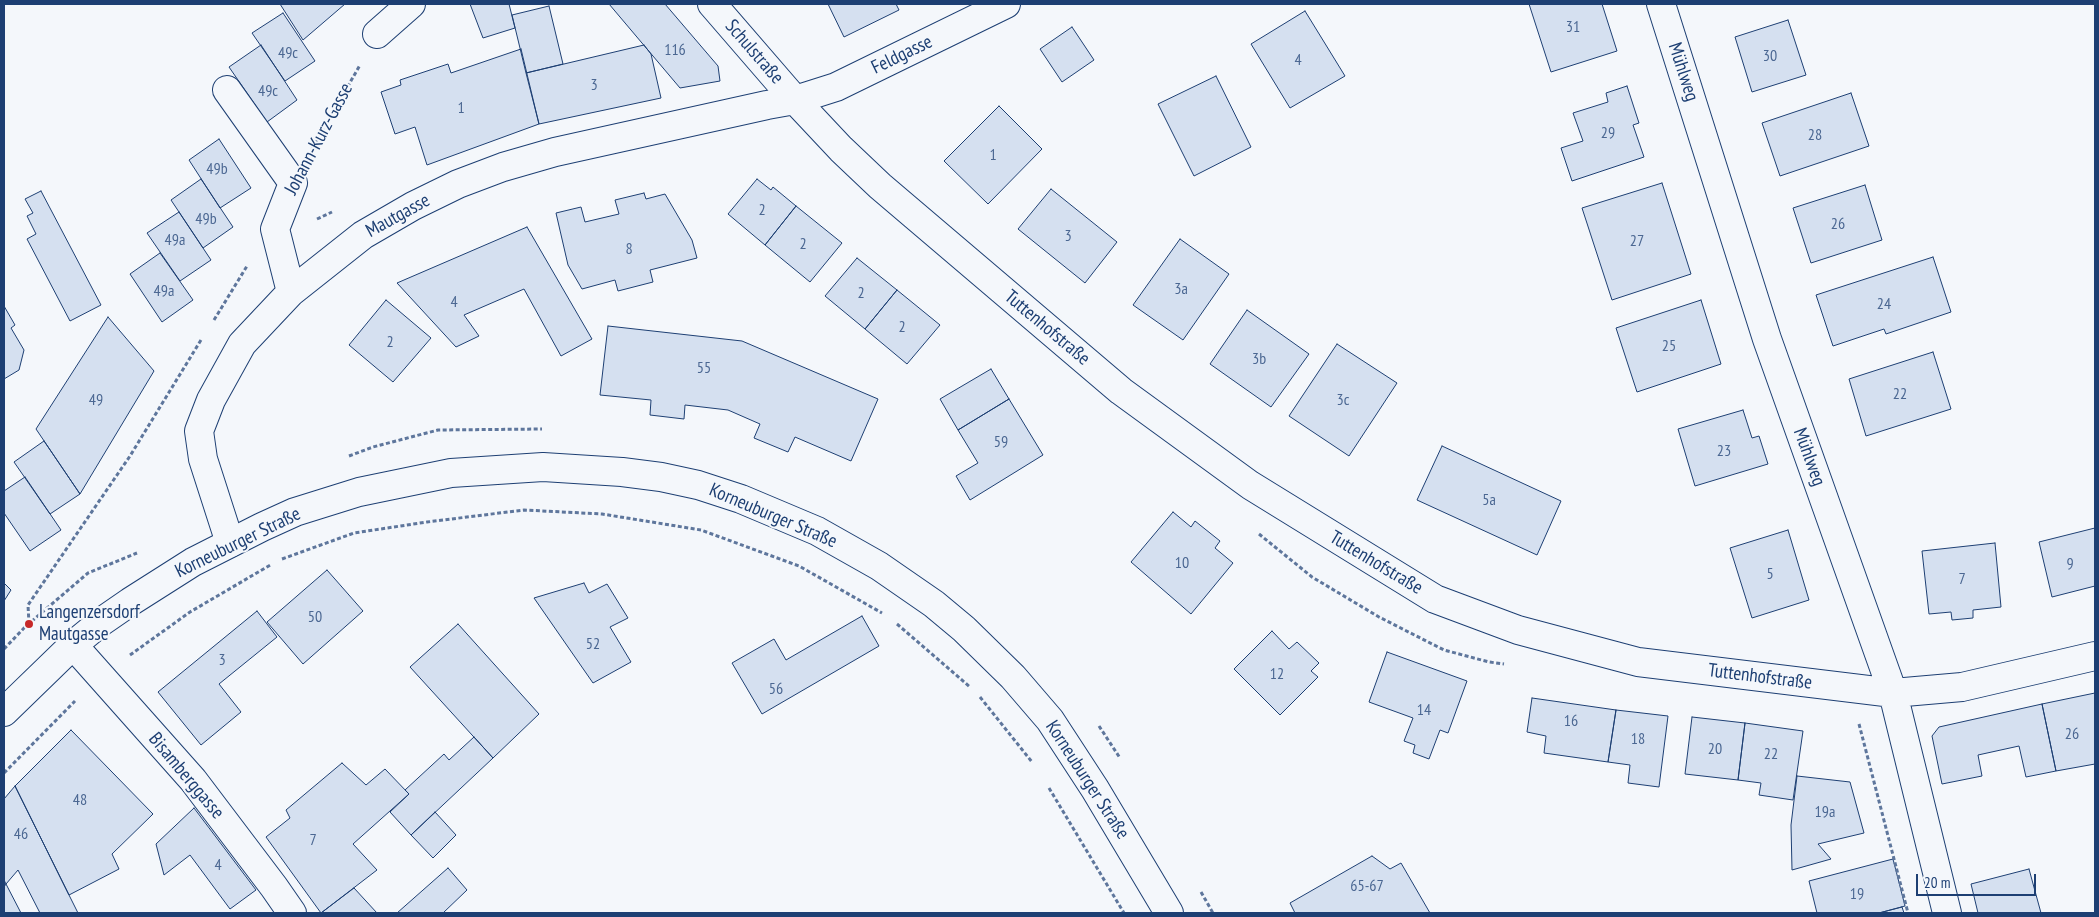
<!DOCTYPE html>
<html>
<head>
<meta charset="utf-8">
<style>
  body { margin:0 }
  #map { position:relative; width:2099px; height:917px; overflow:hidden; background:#f4f7fb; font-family:"PT Sans Narrow",sans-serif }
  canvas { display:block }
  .frame { position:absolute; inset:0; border:5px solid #1d3f73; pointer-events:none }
  .scale { position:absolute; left:1916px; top:874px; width:120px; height:22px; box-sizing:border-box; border:2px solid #1d3f73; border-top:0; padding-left:6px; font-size:15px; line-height:18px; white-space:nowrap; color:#1d3f73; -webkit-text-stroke:4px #f4f7fb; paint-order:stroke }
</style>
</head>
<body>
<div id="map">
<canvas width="2099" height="917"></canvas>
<div class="frame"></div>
<div class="scale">20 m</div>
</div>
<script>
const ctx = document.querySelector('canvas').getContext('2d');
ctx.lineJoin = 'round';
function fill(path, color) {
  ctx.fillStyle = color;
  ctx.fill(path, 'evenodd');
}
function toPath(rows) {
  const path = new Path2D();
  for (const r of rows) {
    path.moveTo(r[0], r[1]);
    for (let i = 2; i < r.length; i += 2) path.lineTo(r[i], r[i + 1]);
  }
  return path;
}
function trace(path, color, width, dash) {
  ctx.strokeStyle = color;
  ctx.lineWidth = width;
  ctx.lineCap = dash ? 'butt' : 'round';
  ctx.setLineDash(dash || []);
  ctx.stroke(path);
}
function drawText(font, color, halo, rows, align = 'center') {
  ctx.font = font + ' "PT Sans Narrow",sans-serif';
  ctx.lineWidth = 4;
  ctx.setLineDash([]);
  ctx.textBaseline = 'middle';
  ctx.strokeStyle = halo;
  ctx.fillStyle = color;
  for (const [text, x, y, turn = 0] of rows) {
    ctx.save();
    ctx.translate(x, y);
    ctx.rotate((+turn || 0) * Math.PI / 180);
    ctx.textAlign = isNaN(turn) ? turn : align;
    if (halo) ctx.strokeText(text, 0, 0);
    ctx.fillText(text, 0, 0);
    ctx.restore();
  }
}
const building = toPath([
  [280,4,345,4,303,40,280,4],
  [470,4,509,4,515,28,483,38,470,4],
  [609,4,665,4,718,66,720,81,680,88,609,4],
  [828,4,896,4,899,10,844,37,828,4],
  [1529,4,1602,4,1617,51,1551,72,1529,4],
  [549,6,563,64,526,73,512,15,549,6],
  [1305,11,1345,76,1290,108,1251,44,1305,11],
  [283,13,315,61,285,81,252,33,283,13],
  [1788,20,1806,75,1752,92,1735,37,1788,20],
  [1072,27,1094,60,1062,82,1040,49,1072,27],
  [261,45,297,100,267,122,229,67,261,45],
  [644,45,651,54,661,98,539,124,526,73,644,45],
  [521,49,539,124,427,165,415,127,395,134,381,92,401,85,400,80,448,64,451,73,521,49],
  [1216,76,1251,147,1194,176,1158,104,1216,76],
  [1627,86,1639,123,1633,125,1644,157,1572,181,1561,148,1583,141,1573,113,1608,102,1606,93,1627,86],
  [1851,93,1869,146,1780,176,1762,123,1851,93],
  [999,106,1042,149,988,204,944,161,999,106],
  [219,139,251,188,220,208,189,160,219,139],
  [201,179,233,227,203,248,171,200,201,179],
  [757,179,771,190,773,187,796,206,765,245,728,214,757,179],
  [1662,183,1691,274,1612,300,1582,208,1662,183],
  [1865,185,1882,240,1811,263,1793,208,1865,185],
  [1051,189,1117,242,1085,283,1018,229,1051,189],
  [41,191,101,305,70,321,27,239,36,234,27,216,33,213,25,199,41,191],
  [644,193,646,199,665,194,692,240,697,258,650,270,653,282,618,291,615,280,582,289,568,265,556,213,581,207,585,222,619,214,615,200,644,193],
  [796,206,842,243,810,282,765,245,796,206],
  [179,212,211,260,180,281,147,233,179,212],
  [527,227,592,339,561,356,524,289,464,315,479,336,456,347,397,283,527,227],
  [1180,239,1229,274,1183,340,1133,305,1180,239],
  [160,253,193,300,162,322,130,274,160,253],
  [1933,257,1951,312,1886,334,1884,329,1833,346,1816,295,1933,257],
  [857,258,897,290,865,329,825,296,857,258],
  [897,290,940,325,907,364,865,329,897,290],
  [386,300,431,338,393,382,349,345,386,300],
  [1701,300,1721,364,1637,392,1616,328,1701,300],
  [4,306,15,325,11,328,24,350,19,370,4,379,4,306],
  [1247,310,1309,354,1271,407,1210,364,1247,310],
  [108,317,154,371,80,494,36,429,108,317],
  [608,326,742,341,878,399,851,461,795,437,788,452,754,438,760,424,728,410,685,405,684,419,650,415,651,400,600,395,608,326],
  [1337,344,1397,383,1349,456,1289,416,1337,344],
  [1933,352,1951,409,1866,436,1849,379,1933,352],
  [991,369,1009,399,958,430,940,399,991,369],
  [1009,399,1043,455,970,500,956,476,978,463,958,430,1009,399],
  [1743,410,1752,438,1759,436,1768,464,1695,486,1678,429,1743,410],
  [44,441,80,494,50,514,14,462,44,441],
  [1442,446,1561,501,1537,555,1417,500,1442,446],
  [25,477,61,530,30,551,4,513,4,491,25,477],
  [1173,512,1191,527,1195,521,1220,541,1215,548,1233,563,1191,614,1131,562,1173,512],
  [2095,528,2095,586,2052,597,2039,542,2095,528],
  [1788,530,1809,600,1752,618,1730,548,1788,530],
  [1995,543,2001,607,1973,610,1973,618,1952,620,1951,612,1929,614,1922,551,1995,543],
  [327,570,363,611,303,664,267,622,327,570],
  [4,583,11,590,4,601,4,583],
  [584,583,589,593,607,584,628,618,610,627,631,662,593,683,534,598,584,583],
  [257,611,277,637,219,684,241,712,201,745,158,692,257,611],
  [862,616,879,646,762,714,732,663,774,639,786,660,862,616],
  [458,624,539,714,493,758,410,667,458,624],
  [1272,631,1289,649,1297,642,1319,663,1311,671,1318,677,1280,715,1234,669,1272,631],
  [1387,652,1467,681,1448,733,1440,730,1429,759,1413,753,1415,745,1404,741,1413,718,1369,702,1387,652],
  [2095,693,2095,764,2056,771,2042,704,2095,693],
  [1532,698,1616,710,1608,762,1544,753,1546,736,1527,732,1532,698],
  [2042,704,2056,771,2026,777,2019,746,1978,755,1982,776,1942,784,1932,736,1939,727,2042,704],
  [1616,710,1668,716,1659,787,1628,783,1630,765,1608,762,1616,710],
  [1692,717,1745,723,1738,780,1685,774,1692,717],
  [1745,723,1803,731,1793,800,1759,795,1761,783,1738,780,1745,723],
  [71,730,153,814,112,854,119,869,69,895,15,786,71,730],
  [474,737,493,758,411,835,390,812,409,794,405,790,444,754,449,760,474,737],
  [342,763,366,785,385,769,409,794,353,844,377,870,321,913,266,837,290,818,286,810,342,763],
  [1797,776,1850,782,1864,833,1818,844,1831,859,1792,870,1791,825,1797,776],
  [15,786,69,895,78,913,40,913,18,870,6,884,4,880,4,799,15,786],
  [194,808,256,890,230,909,190,855,164,875,156,844,194,808],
  [435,812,456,835,433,858,411,835,435,812],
  [1372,856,1390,869,1401,863,1430,913,1295,913,1290,903,1372,856],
  [1893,859,1905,906,1879,913,1817,913,1809,881,1893,859],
  [448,868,467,890,443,913,397,913,448,868],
  [2029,869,2041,913,1978,913,1971,884,2029,869],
  [6,884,21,913,4,913,4,887,6,884],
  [354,888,377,913,321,913,354,888],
  [1902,907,1904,913,1879,913,1902,907]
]);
const path = toPath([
  [312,149,360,65],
  [317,219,332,212],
  [214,320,247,266],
  [349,456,373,447,438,430,542,429],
  [1259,534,1312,577,1379,617,1444,650,1489,662,1504,664],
  [282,559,354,533,427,522,524,510,602,514,701,530,799,566,882,613],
  [29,624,28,605,130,456,201,340],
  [897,624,970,687],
  [4,649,25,627,88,573,137,553],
  [130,655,190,612,272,564],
  [980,697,1032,762],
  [1859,724,1908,913],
  [1099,726,1120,758],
  [4,773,75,701],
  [1049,788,1124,913],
  [1201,892,1213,913]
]);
const minor = toPath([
  [712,4,795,100,841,149,880,186,1121,391,1250,485,1435,599,1518,630,1638,662,1893,693,1962,687,2095,656],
  [1661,4,1767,339,1893,693,1947,913],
  [377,34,411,4],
  [227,90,293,183,275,229,291,292],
  [230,543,203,459,199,431,211,400,242,344,291,292,363,235,413,206,458,184,503,167,555,152,767,105,795,100,836,87,1006,4],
  [73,645,193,780,274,887,292,913]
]);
const primary = toPath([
  [4,712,73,645,101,622,130,602,193,562,262,527,295,512,359,492,451,473,543,467,622,472,661,477,698,485,741,499,817,531,879,566,934,604,964,629,1013,677,1050,720,1095,789,1169,913]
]);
const markers = [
  [29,624,5,"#c62828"]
];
const numberNames = [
  ["31",1573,27],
  ["116",675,50],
  ["49c",288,53],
  ["30",1770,56],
  ["4",1298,60],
  ["3",594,85],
  ["49c",268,91],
  ["1",461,108],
  ["29",1608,133],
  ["28",1815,135],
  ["1",993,155],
  ["49b",217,169],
  ["2",762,210],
  ["49b",206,219],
  ["26",1838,224],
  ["3",1068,236],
  ["49a",175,240],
  ["27",1637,241],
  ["2",803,244],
  ["8",629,249],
  ["3a",1181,289],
  ["49a",164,291],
  ["2",861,293],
  ["4",454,302],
  ["24",1884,304],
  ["2",902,327],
  ["2",390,342],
  ["25",1669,346],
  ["3b",1259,359],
  ["55",704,368],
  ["22",1900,394],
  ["49",96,400],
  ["3c",1343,400],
  ["59",1001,442],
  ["23",1724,451],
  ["5a",1489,500],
  ["10",1182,563],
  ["9",2070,564],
  ["5",1770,574],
  ["7",1962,579],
  ["50",315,617],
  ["52",593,644],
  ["3",222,660],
  ["12",1277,674],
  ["56",776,689],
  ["14",1424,710],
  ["16",1571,721],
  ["26",2072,734],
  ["18",1638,739],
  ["20",1715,749],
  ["22",1771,754],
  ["48",80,800],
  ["19a",1825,812],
  ["46",21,834],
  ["7",313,840],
  ["4",218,865],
  ["65-67",1367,886],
  ["19",1857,894]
];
const streetNames = [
  ["Schulstraße",754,52,49],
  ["Feldgasse",902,55,-26],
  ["Mühlweg",1683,72,72],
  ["Johann-Kurz-Gasse",319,139,-62],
  ["Mautgasse",398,216,-29],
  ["Tuttenhofstraße",1047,328,40],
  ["Mühlweg",1809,457,70],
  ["Korneuburger Straße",773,516,23],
  ["Korneuburger Straße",238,543,-26],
  ["Tuttenhofstraße",1376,563,31],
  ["Tuttenhofstraße",1760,677,7],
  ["Bisamberggasse",186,776,50],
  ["Korneuburger Straße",1087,780,57]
];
const poiNames = [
  ["Langenzersdorf",39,613],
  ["Mautgasse",39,635]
];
fill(building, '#d5e0f0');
trace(building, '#1d3f73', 1);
trace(minor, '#1d3f73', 30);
trace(primary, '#1d3f73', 30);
trace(path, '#5e769c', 3, [4, 2.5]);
trace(minor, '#f4f7fb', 28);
trace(primary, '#f4f7fb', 28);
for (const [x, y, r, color] of markers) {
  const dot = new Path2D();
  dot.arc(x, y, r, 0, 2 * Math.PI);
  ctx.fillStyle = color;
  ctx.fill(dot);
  trace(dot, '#f4f7fb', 2);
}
drawText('16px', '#4b6792', null, numberNames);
drawText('19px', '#1d3f73', '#f4f7fb', streetNames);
drawText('19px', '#1d3f73', '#f4f7fb', poiNames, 'left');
</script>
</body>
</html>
